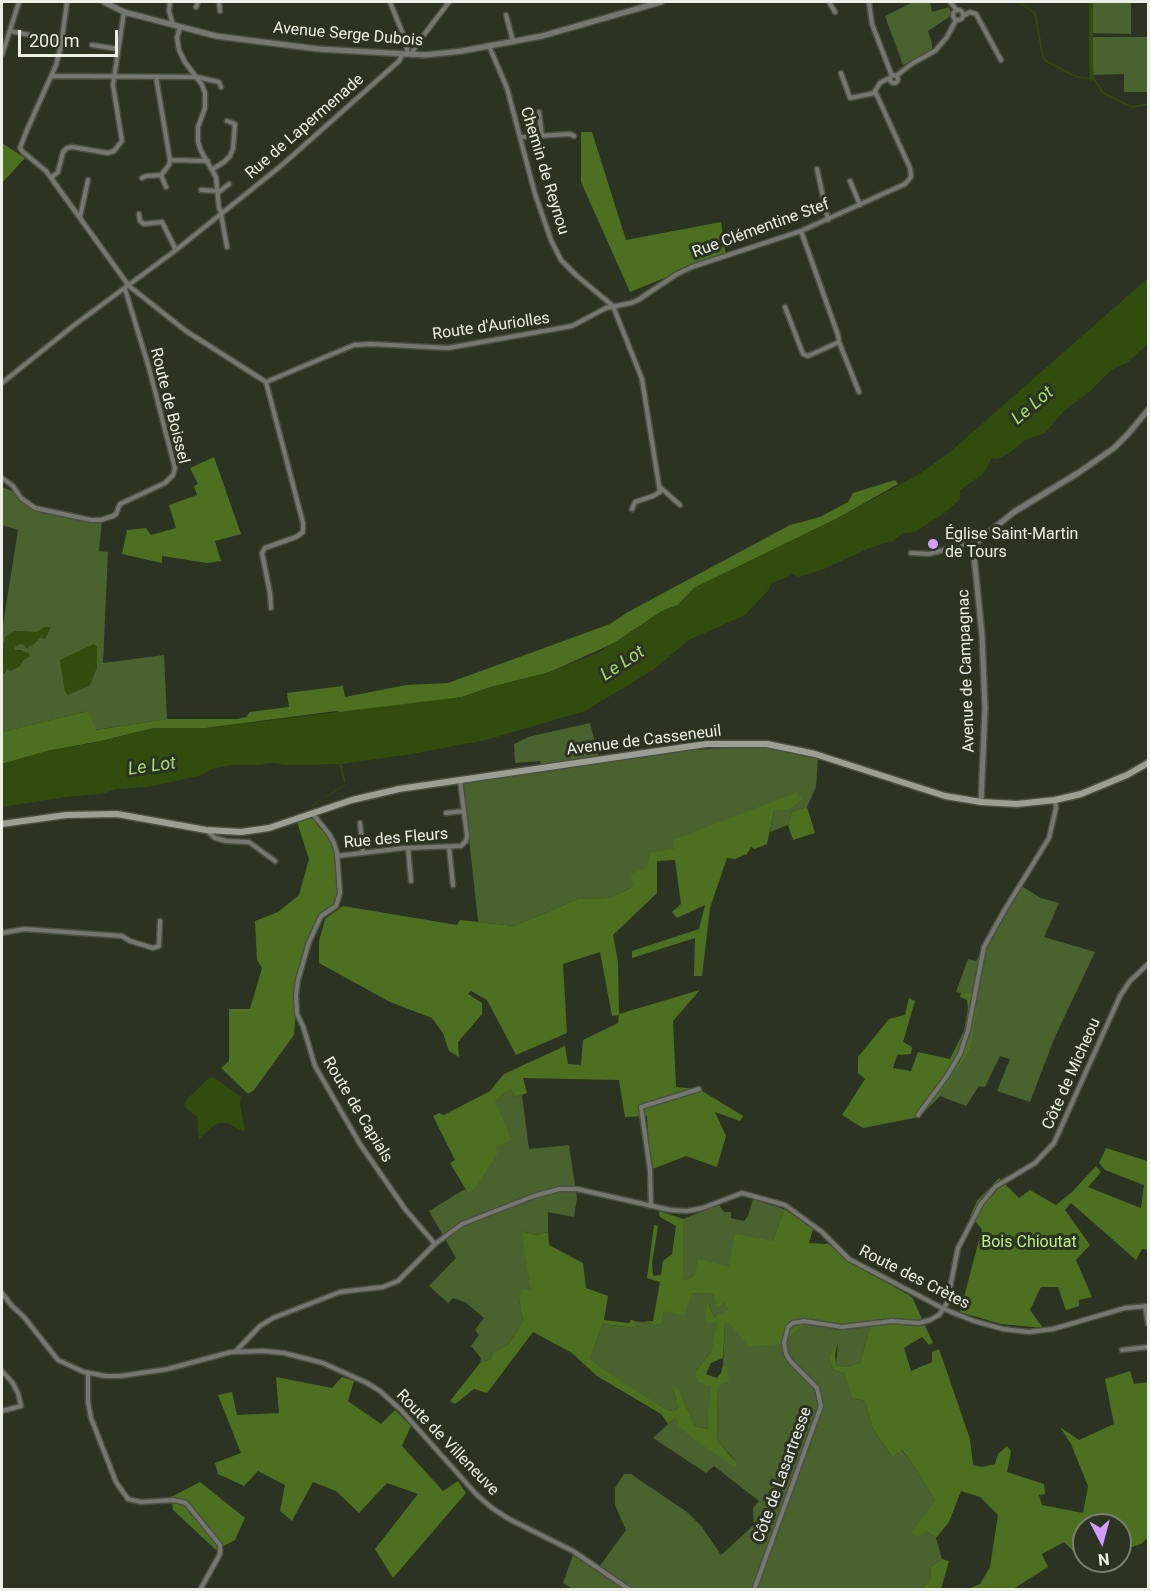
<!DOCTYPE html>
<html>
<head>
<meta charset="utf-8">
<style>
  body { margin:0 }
  #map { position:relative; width:1150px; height:1591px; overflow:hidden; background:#2b3323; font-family:Roboto,sans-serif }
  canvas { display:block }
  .frame { position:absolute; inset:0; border:3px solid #ebf0e6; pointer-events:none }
  .north { position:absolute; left:1072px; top:1513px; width:60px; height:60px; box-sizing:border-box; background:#2b3323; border:2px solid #787f71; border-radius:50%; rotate:174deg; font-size:16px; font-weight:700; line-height:24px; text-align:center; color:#ebf0e6 }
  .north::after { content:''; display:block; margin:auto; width:21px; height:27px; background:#d49cfc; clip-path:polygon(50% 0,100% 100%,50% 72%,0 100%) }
  .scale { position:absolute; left:18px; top:30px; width:100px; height:27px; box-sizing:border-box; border:3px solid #ebf0e6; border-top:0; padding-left:8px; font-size:18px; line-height:21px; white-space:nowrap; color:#ebf0e6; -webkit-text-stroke:4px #2b3323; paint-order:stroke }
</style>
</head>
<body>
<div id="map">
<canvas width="1150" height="1591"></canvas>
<div class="frame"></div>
<div class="north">N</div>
<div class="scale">200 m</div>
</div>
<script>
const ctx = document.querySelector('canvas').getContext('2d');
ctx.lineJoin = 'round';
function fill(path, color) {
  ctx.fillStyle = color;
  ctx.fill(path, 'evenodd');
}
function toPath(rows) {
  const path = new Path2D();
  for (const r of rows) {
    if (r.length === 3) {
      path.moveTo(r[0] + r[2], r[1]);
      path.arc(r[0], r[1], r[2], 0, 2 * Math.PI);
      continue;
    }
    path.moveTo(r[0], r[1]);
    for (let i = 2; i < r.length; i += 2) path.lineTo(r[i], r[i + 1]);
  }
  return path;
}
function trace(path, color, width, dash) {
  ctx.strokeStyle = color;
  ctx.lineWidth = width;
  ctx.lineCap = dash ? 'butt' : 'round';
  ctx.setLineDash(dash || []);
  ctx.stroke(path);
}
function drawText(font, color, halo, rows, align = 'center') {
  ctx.font = font + ' Roboto,sans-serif';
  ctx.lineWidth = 6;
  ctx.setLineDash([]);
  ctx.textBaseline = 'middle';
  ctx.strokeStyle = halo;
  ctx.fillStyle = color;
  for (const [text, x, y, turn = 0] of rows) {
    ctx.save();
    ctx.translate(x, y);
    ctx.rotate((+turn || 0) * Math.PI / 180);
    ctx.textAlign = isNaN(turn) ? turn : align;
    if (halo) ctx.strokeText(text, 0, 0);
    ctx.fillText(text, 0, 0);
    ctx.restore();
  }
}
const green = toPath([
  [913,2,930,2,932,12,949,7,951,13,949,17,928,31,932,44,932,48,929,52,903,65,885,16],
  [1092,2,1131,2,1131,34,1091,33],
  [1092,37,1148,37,1148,92,1124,92,1124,74,1093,75],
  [2,487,19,494,32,508,102,520,99,551,108,552,103,663,164,655,167,719,95,730,88,711,2,732,2,672,4,674,7,668,10,671,20,666,23,660,30,656,20,650,14,650,16,645,20,643,29,646,41,637,45,639,50,627,37,632,15,631,4,642,2,661,2,631,18,530,2,525],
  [590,723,600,762,676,751,766,746,818,758,816,787,807,807,792,812,788,825,770,832,774,811,802,799,674,849,647,867,629,889,609,898,578,899,514,926,478,922,463,782,543,769,540,761,515,763,514,744,528,737],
  [1018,884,1041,898,1059,903,1044,937,1095,952,1054,1039,1030,1102,997,1091,1010,1059,1000,1056,985,1087,979,1086,966,1106,940,1096,970,1048,972,995,956,992,968,959,976,961],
  [512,1087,515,1097,522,1095,529,1149,569,1145,577,1198,574,1217,548,1212,548,1232,536,1235,521,1231,532,1290,519,1298,523,1321,509,1344,492,1353,491,1359,480,1363,481,1358,471,1346,479,1335,475,1330,484,1318,465,1302,453,1298,448,1303,429,1286,456,1258,429,1211,465,1189,468,1193,496,1144,495,1101],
  [753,1199,784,1209,773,1241,729,1267,695,1275,688,1279,683,1280,683,1219,719,1205,724,1212,731,1212,731,1218,744,1221,748,1216],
  [692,1293,713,1294,719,1307,724,1303,729,1311,714,1317,709,1304,704,1321,718,1323,711,1352,695,1372,710,1385,709,1429,695,1426,678,1388,673,1389,678,1409,669,1411,598,1367,590,1358,603,1324,634,1328,635,1321,661,1325,664,1311],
  [725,1323,781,1344,807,1323,842,1330,870,1327,860,1363,845,1367,836,1365,838,1342,829,1357,833,1370,844,1373,852,1398,865,1401,873,1429,891,1456,901,1450,910,1460,935,1500,913,1533,926,1531,936,1538,942,1559,931,1567,930,1582,921,1589,574,1590,563,1583,573,1555,597,1570,626,1530,615,1505,615,1488,624,1474,631,1474,687,1512,702,1527,721,1555,754,1525,753,1508,759,1501,714,1466,706,1473,653,1438,676,1417,737,1462,717,1441,718,1386,727,1366,723,1365]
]);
const forest = toPath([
  [581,132,592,132,626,240,721,222,726,257,689,268,630,292,581,182],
  [2,143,25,158,2,183],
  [214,457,241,534,215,541,221,561,207,563,162,556,162,563,122,554,127,530,146,528,151,535,176,528,169,505,197,495,194,486,198,484,190,468],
  [895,480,898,484,836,519,694,588,678,605,662,611,614,643,550,672,491,687,462,697,439,701,344,713,336,711,206,728,154,728,101,741,47,751,2,764,2,732,88,711,96,730,167,719,238,719,246,717,250,712,289,707,287,693,343,686,345,697,406,685,448,683,610,624,628,612,790,525,820,517,848,502,853,493],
  [796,793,802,799,790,809,774,811,767,844,755,849,751,847,747,854,735,859,727,858,710,908,702,976,694,976,695,938,632,958,632,951,699,929,705,905,677,918,672,912,681,904,675,860,657,861,657,893,613,935,618,962,619,1014,700,990,673,1021,676,1087,699,1089,743,1116,740,1121,715,1112,726,1136,717,1167,686,1156,650,1170,647,1116,625,1117,619,1080,523,1078,527,1093,515,1097,511,1088,495,1101,511,1139,502,1145,496,1144,497,1154,475,1188,468,1193,450,1163,455,1160,433,1116,439,1113,444,1115,490,1091,504,1074,565,1046,568,1064,581,1065,583,1040,618,1023,619,1015,612,1016,600,952,563,964,567,1033,516,1055,487,1000,471,991,468,994,482,1003,482,1014,458,1042,459,1057,449,1051,443,1033,432,1018,390,1002,319,963,319,941,325,919,343,906,457,925,460,920,514,926,578,899,609,898,629,889,633,884,631,874,647,867,650,853,674,849,673,840],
  [807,807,815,833,793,840,788,825,792,812],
  [312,813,329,834,337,853,340,893,336,906,321,916,309,942,298,980,294,1035,254,1090,248,1094,221,1068,229,1061,229,1009,250,1009,262,968,257,960,255,921,278,912,299,895,309,859,296,819],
  [961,993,972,994,972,1006,977,1008,970,1049,940,1096,919,1117,863,1128,842,1115,865,1079,858,1073,858,1057,889,1019,905,1015,909,998,915,1001,903,1042,912,1047,911,1054,897,1055,893,1068,911,1071,918,1052,950,1059,964,1031,968,1008,967,1000,960,997],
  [1106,1148,1147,1161,1148,1156,1148,1250,1142,1249,1136,1260,1071,1203,1065,1210,1090,1245,1076,1260,1092,1297,1079,1300,1079,1306,1066,1310,1058,1287,1041,1287,1030,1310,1043,1328,1001,1324,960,1312,982,1229,970,1216,977,1201,999,1178,1019,1198,1030,1190,1056,1205,1072,1192,1096,1166,1101,1172,1088,1187,1141,1208,1144,1185,1105,1170,1099,1163],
  [784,1209,813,1229,809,1243,829,1244,848,1261,912,1297,933,1343,929,1345,922,1337,904,1348,911,1371,932,1362,932,1352,939,1349,970,1439,973,1465,982,1467,995,1464,998,1454,1007,1446,1011,1451,1007,1472,1044,1484,1045,1494,1039,1495,1042,1505,1083,1513,1088,1486,1071,1444,1060,1427,1079,1440,1114,1424,1105,1379,1130,1371,1134,1384,1148,1382,1148,1538,1141,1544,1120,1551,1120,1525,1084,1525,1084,1561,1090,1561,1085,1563,1064,1542,1042,1554,1048,1567,1013,1589,968,1589,980,1584,990,1567,998,1515,980,1497,961,1491,949,1522,936,1538,926,1531,917,1537,912,1533,935,1500,910,1460,902,1450,892,1457,873,1429,865,1401,852,1398,844,1373,833,1370,829,1357,838,1340,835,1355,836,1365,845,1367,860,1363,870,1327,842,1330,807,1323,781,1344,748,1346,732,1326,725,1323,723,1358,711,1363,706,1374,717,1378,721,1373,723,1365,727,1366,729,1381,718,1386,717,1441,737,1463,735,1467,695,1440,679,1426,676,1417,668,1424,661,1414,597,1376,572,1353,533,1332,487,1393,474,1389,455,1404,450,1401,480,1363,491,1359,492,1353,509,1344,523,1321,519,1298,523,1290,531,1290,521,1231,536,1235,548,1232,549,1245,583,1263,586,1288,608,1296,604,1320,629,1323,631,1320,635,1321,635,1328,603,1324,590,1358,599,1367,669,1411,678,1409,673,1388,678,1388,695,1426,708,1429,710,1386,698,1381,695,1372,711,1352,717,1323,704,1322,708,1302,714,1317,728,1310,724,1303,718,1308,713,1294,692,1293,684,1316,664,1311,661,1325,641,1322,653,1321,660,1282,647,1278,654,1225,658,1226,652,1263,653,1276,661,1275,663,1261,672,1254,676,1226,660,1217,659,1211,683,1219,683,1280,688,1279,695,1275,698,1259,729,1267,735,1234,773,1241],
  [276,1377,332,1388,342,1377,354,1381,348,1401,381,1424,395,1410,411,1426,402,1446,443,1491,458,1481,466,1493,393,1578,375,1549,418,1494,387,1483,359,1513,336,1491,313,1482,292,1521,280,1511,285,1485,258,1471,244,1486,218,1474,215,1463,241,1453,218,1395,232,1392,237,1415,279,1413],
  [200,1482,245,1518,235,1540,216,1550,173,1510,171,1497],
  [942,1559,949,1561,941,1589,921,1589,930,1582,931,1567]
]);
const water = toPath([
  [1148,278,1148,344,1128,362,1111,370,1089,392,1064,411,1045,433,1025,440,1011,452,998,459,992,458,983,474,960,490,960,499,946,512,915,532,903,533,892,541,872,547,824,569,798,577,791,573,787,577,772,583,767,592,745,615,689,640,653,670,585,711,486,740,412,754,341,764,345,779,345,785,329,796,321,798,319,801,313,806,312,808,313,805,321,798,329,795,345,784,339,764,288,765,273,763,257,765,231,765,212,769,199,776,148,787,116,789,102,794,66,797,2,807,2,764,47,751,101,741,154,728,206,728,462,697,491,687,550,672,597,653,614,643,663,611,678,605,694,588,836,519,918,475,950,452],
  [45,627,51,627,45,639,41,637,33,645,29,646,28,649,21,643,15,647,14,650,29,653,29,657,23,660,20,666,10,671,7,669,4,674,2,672,5,637,15,631,37,632],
  [94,644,97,647,97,668,90,685,68,695,65,692,60,660],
  [210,1077,215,1078,241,1097,240,1104,245,1130,242,1131,227,1123,220,1123,213,1126,199,1139,197,1117,184,1106,187,1099]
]);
const stream = toPath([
  [1019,2,1035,13,1043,57,1046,61,1077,77,1094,79,1103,93,1127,105,1133,107,1148,104]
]);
const canal = toPath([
  [1091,2,1091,68,1092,79]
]);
const minor = toPath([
  [67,2,61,46,56,65,27,130,20,148,23,152,46,171,129,286,186,331,266,382],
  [170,2,169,11,173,25],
  [219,2,220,11],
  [390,2,405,39,408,54],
  [829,2,835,12],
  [869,2,872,24,892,76],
  [950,2,957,10],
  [196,7,198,2],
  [958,15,5],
  [506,15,513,41],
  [963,16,970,12,976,14,1001,60],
  [180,27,177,38,179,50,185,62,202,85,205,93,205,108,198,127,198,142,201,151,216,177,219,208,222,213],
  [10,31,54,40,62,39],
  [92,45,118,49],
  [489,46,507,88,535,194,551,240,561,260,576,275,613,306,642,379,660,492,653,496,635,502,632,509],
  [2,55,19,2],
  [413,55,413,51,420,40,449,2],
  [841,73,850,98,875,93],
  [894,79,4],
  [52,76,197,77,219,82,221,87],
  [896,76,913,63,935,51,947,37,956,20],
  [539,112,542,136],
  [521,137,570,134,574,136],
  [170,160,208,161],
  [213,169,224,162,230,156,233,149,235,124,227,121],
  [817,169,828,220],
  [161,175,166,187],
  [51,178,58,172,63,152,67,148,72,147,108,153,114,151,122,141,113,85,124,12],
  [142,178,146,176,161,175,169,165,170,160,156,77],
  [850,181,860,205],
  [201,190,218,191],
  [219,192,229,184],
  [139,214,140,221,144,224,162,222,176,250],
  [221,214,227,247],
  [80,217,88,180],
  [785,307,803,354,808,356,839,342,838,335,801,231],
  [839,342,859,392],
  [266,382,354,345,371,344,448,348,572,326,606,308,631,303,638,300,677,274,692,267,801,231,905,184,911,177,910,168,875,91,880,83,887,79,890,80],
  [266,382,303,523,303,532,296,537,265,548,262,553,270,593,271,608],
  [2,383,73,326,176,250,282,165,399,61,402,55],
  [2,478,13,486,21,498,35,508,91,520,101,520,113,516,116,514,120,504,165,483,173,475,175,468,149,368,125,289],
  [661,488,680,505],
  [911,553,929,554,977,541],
  [446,813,464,811],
  [313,814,329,834,334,843,337,853,340,893,336,906,321,916,309,942,298,980,296,995,297,1014,303,1026,315,1066,360,1144,405,1209,435,1244],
  [360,823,363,853],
  [207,831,215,838,226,841,249,842,275,861],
  [449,847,453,885],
  [408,848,411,881],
  [337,856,404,848,461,846,466,841,467,836,460,780],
  [2,933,24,929,122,936,130,941,153,948,159,946,160,921],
  [918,1115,947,1076,960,1054,968,1030,984,947,1004,911,1049,838,1056,808,1055,800],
  [651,1206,650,1170,641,1107,699,1089],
  [2,1293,12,1306,24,1317,58,1360,84,1372,106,1376,121,1376,168,1369,231,1352,264,1351,284,1353,323,1363,367,1383,380,1391,401,1410,477,1495,492,1508,509,1519,573,1551,630,1590],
  [1145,1306,1148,1324],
  [1122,1350,1148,1347],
  [235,1352,260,1326,273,1318,340,1292,383,1287,398,1281,435,1244,462,1224,534,1196,559,1189,577,1189,670,1210,687,1211,703,1208,742,1193,785,1205,822,1232,849,1259,944,1309,974,1321,1003,1329,1029,1332,1053,1329,1125,1308,1148,1306],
  [2,1371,12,1382,18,1393,21,1406,2,1411],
  [88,1373,88,1402,91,1418,116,1482,128,1499,141,1502,174,1500,186,1503,220,1545,220,1554,200,1590],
  [754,1590,821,1406,817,1388,791,1362,786,1354,784,1343,788,1327,793,1323,804,1321,842,1327,892,1321,919,1323,930,1320,939,1315,947,1303,958,1248,981,1204,995,1187,1035,1163,1054,1143,1120,996,1130,981,1148,964]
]);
const tertiary = toPath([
  [104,2,124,12,216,36,318,49,425,55,462,51,542,36,661,2],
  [981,802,985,708,982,635,974,556,975,546,978,541,1014,512,1078,473,1114,448,1128,434,1148,410]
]);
const secondary = toPath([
  [2,824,66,815,117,814,206,830,241,832,269,828,352,800,399,789,706,744,767,744,815,754,945,796,981,802,1017,804,1055,800,1081,794,1127,775,1148,763]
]);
const markers = [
  [933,544,6,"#d49cfc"]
];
const streetNames = [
  ["Avenue Serge Dubois",348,35,5],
  ["Rue de Lapermenade",305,127,-41],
  ["Chemin de Reynou",544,171,73],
  ["Rue Clémentine Stef",761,229,-20],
  ["Route d'Auriolles",491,327,-8],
  ["Route de Boissel",169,406,76],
  ["Avenue de Campagnac",967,671,-92],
  ["Avenue de Casseneuil",644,741,-7],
  ["Rue des Fleurs",396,839,-5],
  ["Côte de Micheou",1072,1074,-66],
  ["Route de Capials",357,1110,59],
  ["Route des Crètes",914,1278,27],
  ["Route de Villeneuve",447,1443,46],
  ["Côte de Lasartresse",783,1475,-70]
];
const poiNames = [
  ["Église Saint-Martin",945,535],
  ["de Tours",945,553]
];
const parkNames = [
  ["Bois Chioutat",1029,1243]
];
const waterNames = [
  ["Le Lot",1033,406,-40],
  ["Le Lot",623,664,-33],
  ["Le Lot",152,767,-8]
];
fill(green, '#4a632e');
fill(forest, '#4d7020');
fill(water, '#314c0d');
trace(stream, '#314c0d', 1.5);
trace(canal, '#314c0d', 4);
trace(minor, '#4a5142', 7);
trace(tertiary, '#4a5142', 8);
trace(secondary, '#4a5142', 9);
trace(minor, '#747870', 4);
trace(tertiary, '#747870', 5);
trace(secondary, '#9aa194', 6);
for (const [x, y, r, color] of markers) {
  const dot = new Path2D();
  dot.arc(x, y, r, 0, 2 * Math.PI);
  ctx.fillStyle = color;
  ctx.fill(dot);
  trace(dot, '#2b3323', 2);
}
drawText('16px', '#ebf0e6', '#2b3323', streetNames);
drawText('16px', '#ebf0e6', '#2b3323', poiNames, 'left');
drawText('16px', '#bdf086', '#2b3323', parkNames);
drawText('italic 18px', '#a9db72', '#2b3323', waterNames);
</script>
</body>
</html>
